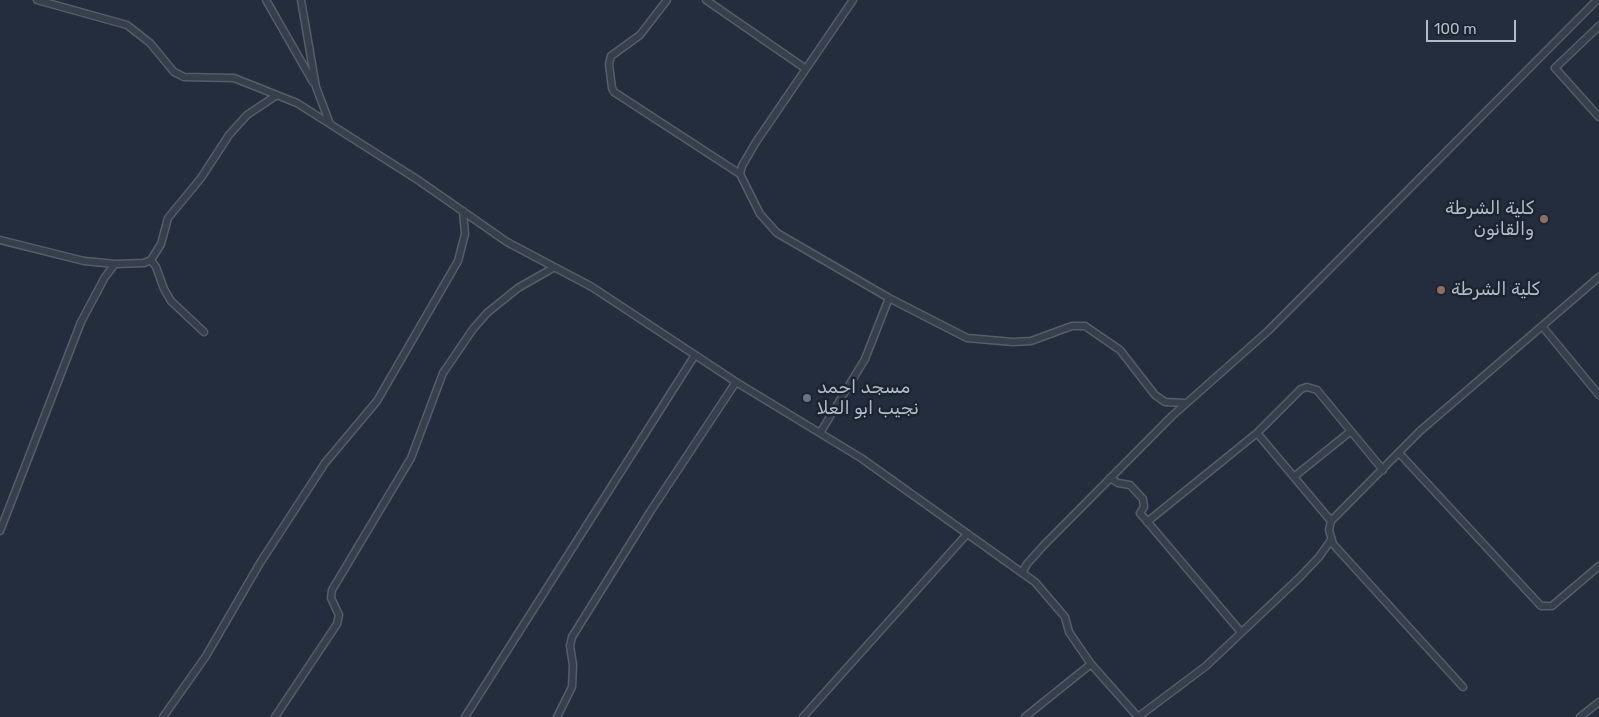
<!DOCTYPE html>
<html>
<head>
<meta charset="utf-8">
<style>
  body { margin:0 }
  #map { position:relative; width:1599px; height:717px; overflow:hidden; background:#232d3d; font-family:Rubik,sans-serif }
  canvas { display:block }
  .scale { position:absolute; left:1426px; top:20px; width:90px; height:22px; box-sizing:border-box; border:2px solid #b3bac9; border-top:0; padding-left:6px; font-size:15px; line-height:18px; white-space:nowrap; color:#b3bac9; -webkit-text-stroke:4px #1c2432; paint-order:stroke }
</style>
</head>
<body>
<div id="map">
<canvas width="1599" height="717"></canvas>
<div class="scale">100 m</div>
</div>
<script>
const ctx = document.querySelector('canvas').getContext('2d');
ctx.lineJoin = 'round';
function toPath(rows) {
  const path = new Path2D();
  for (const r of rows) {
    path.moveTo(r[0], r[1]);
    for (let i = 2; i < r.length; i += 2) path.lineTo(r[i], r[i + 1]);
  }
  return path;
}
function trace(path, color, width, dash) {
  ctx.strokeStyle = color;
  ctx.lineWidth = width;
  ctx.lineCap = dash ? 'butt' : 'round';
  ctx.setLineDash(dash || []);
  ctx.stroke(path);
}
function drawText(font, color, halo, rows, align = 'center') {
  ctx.font = font + ' Rubik,"Noto Sans Arabic",sans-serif';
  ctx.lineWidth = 5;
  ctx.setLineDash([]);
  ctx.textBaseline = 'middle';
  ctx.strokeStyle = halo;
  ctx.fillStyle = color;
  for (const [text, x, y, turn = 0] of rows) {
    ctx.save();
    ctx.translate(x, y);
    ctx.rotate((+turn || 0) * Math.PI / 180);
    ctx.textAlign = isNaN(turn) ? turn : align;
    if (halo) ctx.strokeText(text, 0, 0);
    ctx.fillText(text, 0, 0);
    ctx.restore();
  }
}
const street = toPath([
  [37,0,127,25,150,43,174,72,184,77,234,78,297,103,418,180,507,242,592,287,736,382,861,458,1035,582,1065,617,1069,632,1091,664,1138,717],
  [266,0,313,82],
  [301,0,316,87,330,124],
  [667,0,640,35,611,56,609,64,612,88,614,92,740,174,760,214,777,233,889,298,967,338,1013,342,1031,341,1072,326,1085,326,1120,350,1155,395,1165,402,1185,403],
  [706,0,806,69],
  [1599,26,1555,68,1599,117],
  [740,174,742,166,756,142,853,0],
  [0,240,84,261,115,264,144,263,151,260,161,244,168,218,201,178,229,135,247,115,277,95],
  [151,260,156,267,164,289,171,301,204,332],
  [1542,326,1599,395],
  [820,433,865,359,889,298],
  [1257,433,1331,521],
  [1399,453,1541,606,1552,606,1599,566],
  [1295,476,1351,431],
  [1110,478,1118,483,1130,485,1143,499,1144,507,1140,513,1240,631],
  [1147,522,1257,433,1301,389,1307,387,1317,390,1383,470],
  [0,531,81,322,105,277,115,264],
  [1022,573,1027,564,1044,545,1172,416,1268,331,1597,0],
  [1463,687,1333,544,1329,530,1331,521,1420,431,1599,277],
  [163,717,206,656,260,563,325,463,377,401,458,261,465,234,463,211],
  [275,717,337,624,339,615,331,598,332,590,411,458,443,373,473,329,487,313,518,288,553,268],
  [465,717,695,355],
  [557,717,572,687,573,665,570,646,572,637,650,512,736,382],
  [803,717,967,534],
  [1025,717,1091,664],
  [1138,717,1206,666,1299,578,1319,557,1331,540],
  [1580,717,1599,702]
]);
const markers = [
  [1544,219,5,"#8d6e63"],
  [1441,290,5,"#8d6e63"],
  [807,398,5,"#6b7280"]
];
const poiNames = [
  ["كلية الشرطة",1534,209,"right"],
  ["والقانون",1534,230,"right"],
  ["كلية الشرطة",1451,290],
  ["مسجد احمد",817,388],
  ["نجيب ابو العلا",817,409]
];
trace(street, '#555d6b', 9);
trace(street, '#373f4d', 6);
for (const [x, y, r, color] of markers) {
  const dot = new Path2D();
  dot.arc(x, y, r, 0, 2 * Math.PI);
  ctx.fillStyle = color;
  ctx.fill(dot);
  trace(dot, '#1c2432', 2);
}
drawText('18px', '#b3bac9', '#1c2432', poiNames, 'left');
</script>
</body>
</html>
